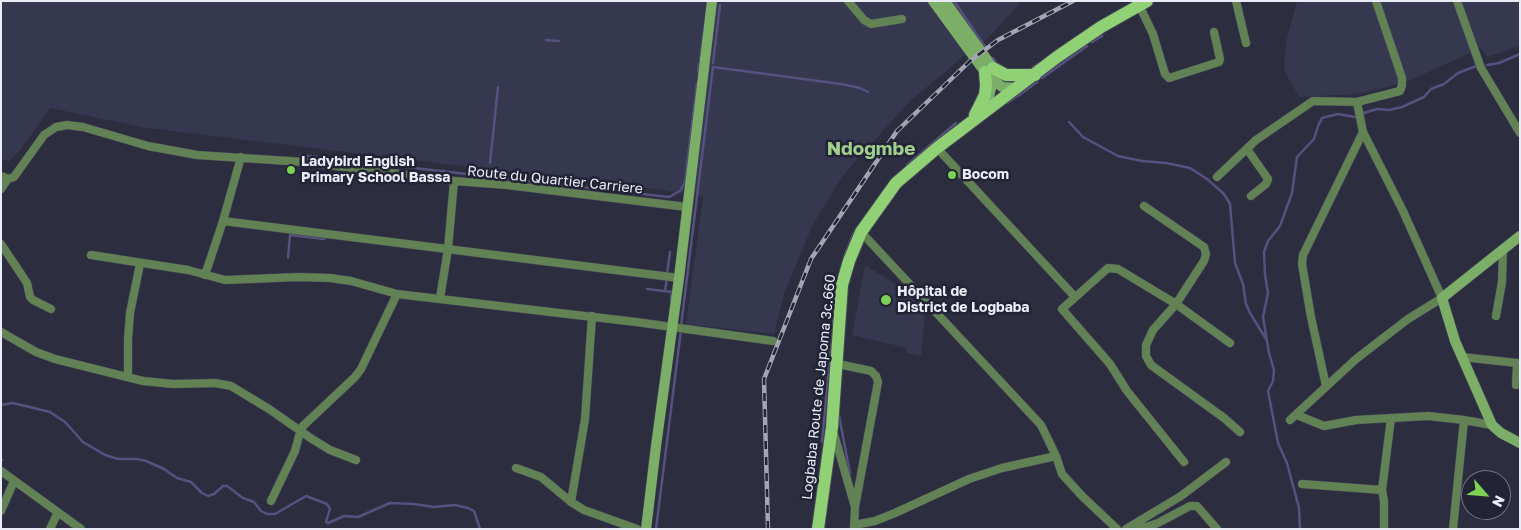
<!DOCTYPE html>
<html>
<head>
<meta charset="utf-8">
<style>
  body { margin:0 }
  #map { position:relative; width:1521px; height:530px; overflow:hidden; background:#2c2e3f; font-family:"Golos Text",sans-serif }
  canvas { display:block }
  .frame { position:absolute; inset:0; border:2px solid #eaecf7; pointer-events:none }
  .north { position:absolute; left:1461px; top:470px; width:50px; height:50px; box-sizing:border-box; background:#222435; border:1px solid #727483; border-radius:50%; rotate:117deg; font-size:14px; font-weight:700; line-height:20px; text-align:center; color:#eaecf7 }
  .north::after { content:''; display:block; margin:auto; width:18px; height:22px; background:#7dd154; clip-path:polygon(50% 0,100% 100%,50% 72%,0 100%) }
</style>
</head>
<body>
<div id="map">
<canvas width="1521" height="530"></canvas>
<div class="frame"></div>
<div class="north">N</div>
</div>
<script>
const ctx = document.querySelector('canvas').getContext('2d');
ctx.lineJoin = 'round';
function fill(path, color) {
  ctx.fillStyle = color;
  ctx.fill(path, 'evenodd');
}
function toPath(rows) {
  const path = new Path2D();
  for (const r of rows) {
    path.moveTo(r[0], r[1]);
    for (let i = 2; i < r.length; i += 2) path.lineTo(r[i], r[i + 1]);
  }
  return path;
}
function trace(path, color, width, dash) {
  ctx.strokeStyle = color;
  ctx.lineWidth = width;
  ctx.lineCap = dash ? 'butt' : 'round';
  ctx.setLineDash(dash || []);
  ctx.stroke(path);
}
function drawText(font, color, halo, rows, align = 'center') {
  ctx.font = font + ' "Golos Text",sans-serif';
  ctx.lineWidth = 5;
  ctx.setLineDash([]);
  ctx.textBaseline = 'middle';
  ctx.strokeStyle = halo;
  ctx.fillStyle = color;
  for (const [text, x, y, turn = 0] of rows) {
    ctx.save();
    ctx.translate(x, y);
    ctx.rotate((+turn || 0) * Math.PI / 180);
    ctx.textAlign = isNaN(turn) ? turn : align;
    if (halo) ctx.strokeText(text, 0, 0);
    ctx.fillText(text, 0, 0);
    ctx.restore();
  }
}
const built = toPath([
  [1,1,1022,1,988,38,965,55,910,101,844,174,813,224,784,294,774,334,686,324,703,197,662,190,147,128,50,108,21,149,9,161,1,159],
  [1297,1,1520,1,1520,46,1487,57,1481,48,1404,83,1356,94,1299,97,1284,70,1286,42],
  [865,265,902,288,925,312,921,356,906,353,907,348,852,335]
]);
const stream = toPath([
  [954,1,986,48],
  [546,40,559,41],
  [1092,42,1102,36],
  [993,58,998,65],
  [700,61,704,30],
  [713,63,720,5],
  [1487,65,1499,63,1520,54],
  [1033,67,1040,63],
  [698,71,699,64],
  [1042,78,1087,46],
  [1018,96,1037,82],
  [1007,103,1017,96],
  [1364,113,1377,109,1389,110,1402,107,1424,97,1431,89,1444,84,1458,73,1479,65],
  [1069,122,1083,137,1118,156,1142,161,1166,163,1190,168,1207,179,1224,194,1230,204,1235,263,1243,284,1246,304,1250,313,1266,339],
  [300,155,669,197,680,191,685,182,697,83],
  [490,163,498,87],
  [907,165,956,123],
  [844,257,853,234],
  [288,258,290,235,324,239],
  [667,274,670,252],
  [647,289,672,292,671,300],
  [665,291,667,278],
  [681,326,713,67,841,84,860,88,868,92],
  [1,405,13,403,50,412,65,422,83,442,105,455,118,459,137,459,146,461,164,469,177,478,191,482,202,493,208,496,214,494,223,486,227,486,243,498,254,502,261,511,267,514,275,514,306,496,327,504,330,509,326,522,328,523,344,516,358,517,390,503,414,504,434,507,455,505,468,508,474,511,480,529],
  [839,416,850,473],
  [822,442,835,302],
  [1,459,2,460],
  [656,529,681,330],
  [1300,529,1299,508,1287,463,1278,443,1268,391,1273,381,1274,370,1269,353,1263,317,1268,293,1265,275,1264,252,1268,241,1280,226,1292,193,1297,157,1314,139,1318,126,1322,118,1338,114,1355,117,1358,116]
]);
const street = toPath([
  [848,1,864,20,871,24,902,19],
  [1236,1,1246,43],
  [1457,1,1481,68,1520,133],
  [1139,5,1153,34,1165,74,1169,78,1219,62,1220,59,1214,32],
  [937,148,1075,297],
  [1247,149,1268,179,1266,184,1251,196],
  [1,176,8,179,14,177,44,135,56,127,67,125,83,127,148,146,197,155,304,162,454,181,507,185,687,207],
  [1217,177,1256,140,1313,101,1357,102,1400,91,1402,85,1402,78,1376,1],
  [1,189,8,179],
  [1144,206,1204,247,1206,254,1204,261,1176,304,1153,330,1146,345,1146,356,1151,365,1224,418,1240,432],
  [223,221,679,278],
  [861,232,1041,425,1056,456,1062,474,1082,496,1117,529],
  [1,244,27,283,30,297,33,300,51,309],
  [91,255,188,270,225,280,299,277,330,278,351,281,397,294],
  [205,275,223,221,241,157],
  [440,298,448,249,454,181],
  [1496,316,1502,282,1503,249],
  [1,332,36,352,55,359,143,381,173,384,215,383,231,386,269,409,312,439,330,450,356,460],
  [1462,357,1517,363,1516,385],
  [838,364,871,371,876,376,878,382,855,507],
  [128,377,128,339,130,313,140,264],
  [1326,386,1311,317,1302,264,1303,255,1363,132],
  [1297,415,1324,426,1356,420,1428,416,1464,420,1492,425],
  [1290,420,1356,359,1408,319,1442,298,1403,211,1363,132,1357,102],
  [834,434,855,507,854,529],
  [1184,462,1127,391,1110,364,1062,309,1108,268,1118,269,1176,304,1230,343],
  [516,468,541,477,571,502,584,510,637,529],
  [1,471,81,529],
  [1302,484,1382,490],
  [271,501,295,451,299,436,303,426,355,377,361,369,397,294,636,322,773,341],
  [571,502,585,419,592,316],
  [1,511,14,481],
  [1135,524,1146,527,1158,523,1190,506,1197,506,1217,529],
  [854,525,875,521,895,513,969,479,1002,468,1056,456],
  [50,529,58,512],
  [1126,529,1181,496,1226,462],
  [1384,529,1384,501,1382,490,1391,418],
  [1453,529,1464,420]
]);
const secondary = toPath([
  [933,1,985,72,1002,87,1016,88],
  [945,1,993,68,993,81,988,100],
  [1520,236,1442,298,1455,341,1492,425,1501,433,1520,443],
  [646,529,656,446,679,278,712,1]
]);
const primary = toPath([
  [993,68,1006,75,1035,75],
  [975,115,985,95,986,85,985,72],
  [818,529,832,427,842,285,849,261,861,232,896,183,937,148,1057,57,1101,27,1147,1]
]);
const rail = toPath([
  [768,529,764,379,811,259,897,131,970,61,998,40,1073,1]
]);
const markers = [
  [291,170,5,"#7dd154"],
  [952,175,5,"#7dd154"],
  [886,300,6,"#7dd154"]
];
const poiNames = [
  ["Ladybird English",301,162],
  ["Primary School Bassa",301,178],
  ["Bocom",962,175],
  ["Hôpital de",897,292],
  ["District de Logbaba",897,308]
];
const streetNames = [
  ["Route du Quartier Carriere",555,180,6],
  ["Logbaba Route de Japoma 3c.660",819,387,-84]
];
const districtNames = [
  ["Ndogmbe",871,149]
];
fill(built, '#35384e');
trace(stream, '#56517f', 2.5);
trace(street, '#474959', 9);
trace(secondary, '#474959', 11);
trace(primary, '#474959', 14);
trace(street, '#628155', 8);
trace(secondary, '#7cae67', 10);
trace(primary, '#91d175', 12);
trace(rail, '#a3a5b2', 4.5);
trace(rail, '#222435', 2.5, [8]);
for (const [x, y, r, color] of markers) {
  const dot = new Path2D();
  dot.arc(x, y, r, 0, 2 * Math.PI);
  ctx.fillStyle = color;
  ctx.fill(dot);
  trace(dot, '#222435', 2);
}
drawText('bold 14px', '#eaecf7', '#222435', poiNames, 'left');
drawText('14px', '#eaecf7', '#222435', streetNames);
drawText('bold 19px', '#a1ce8e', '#222435', districtNames);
</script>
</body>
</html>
